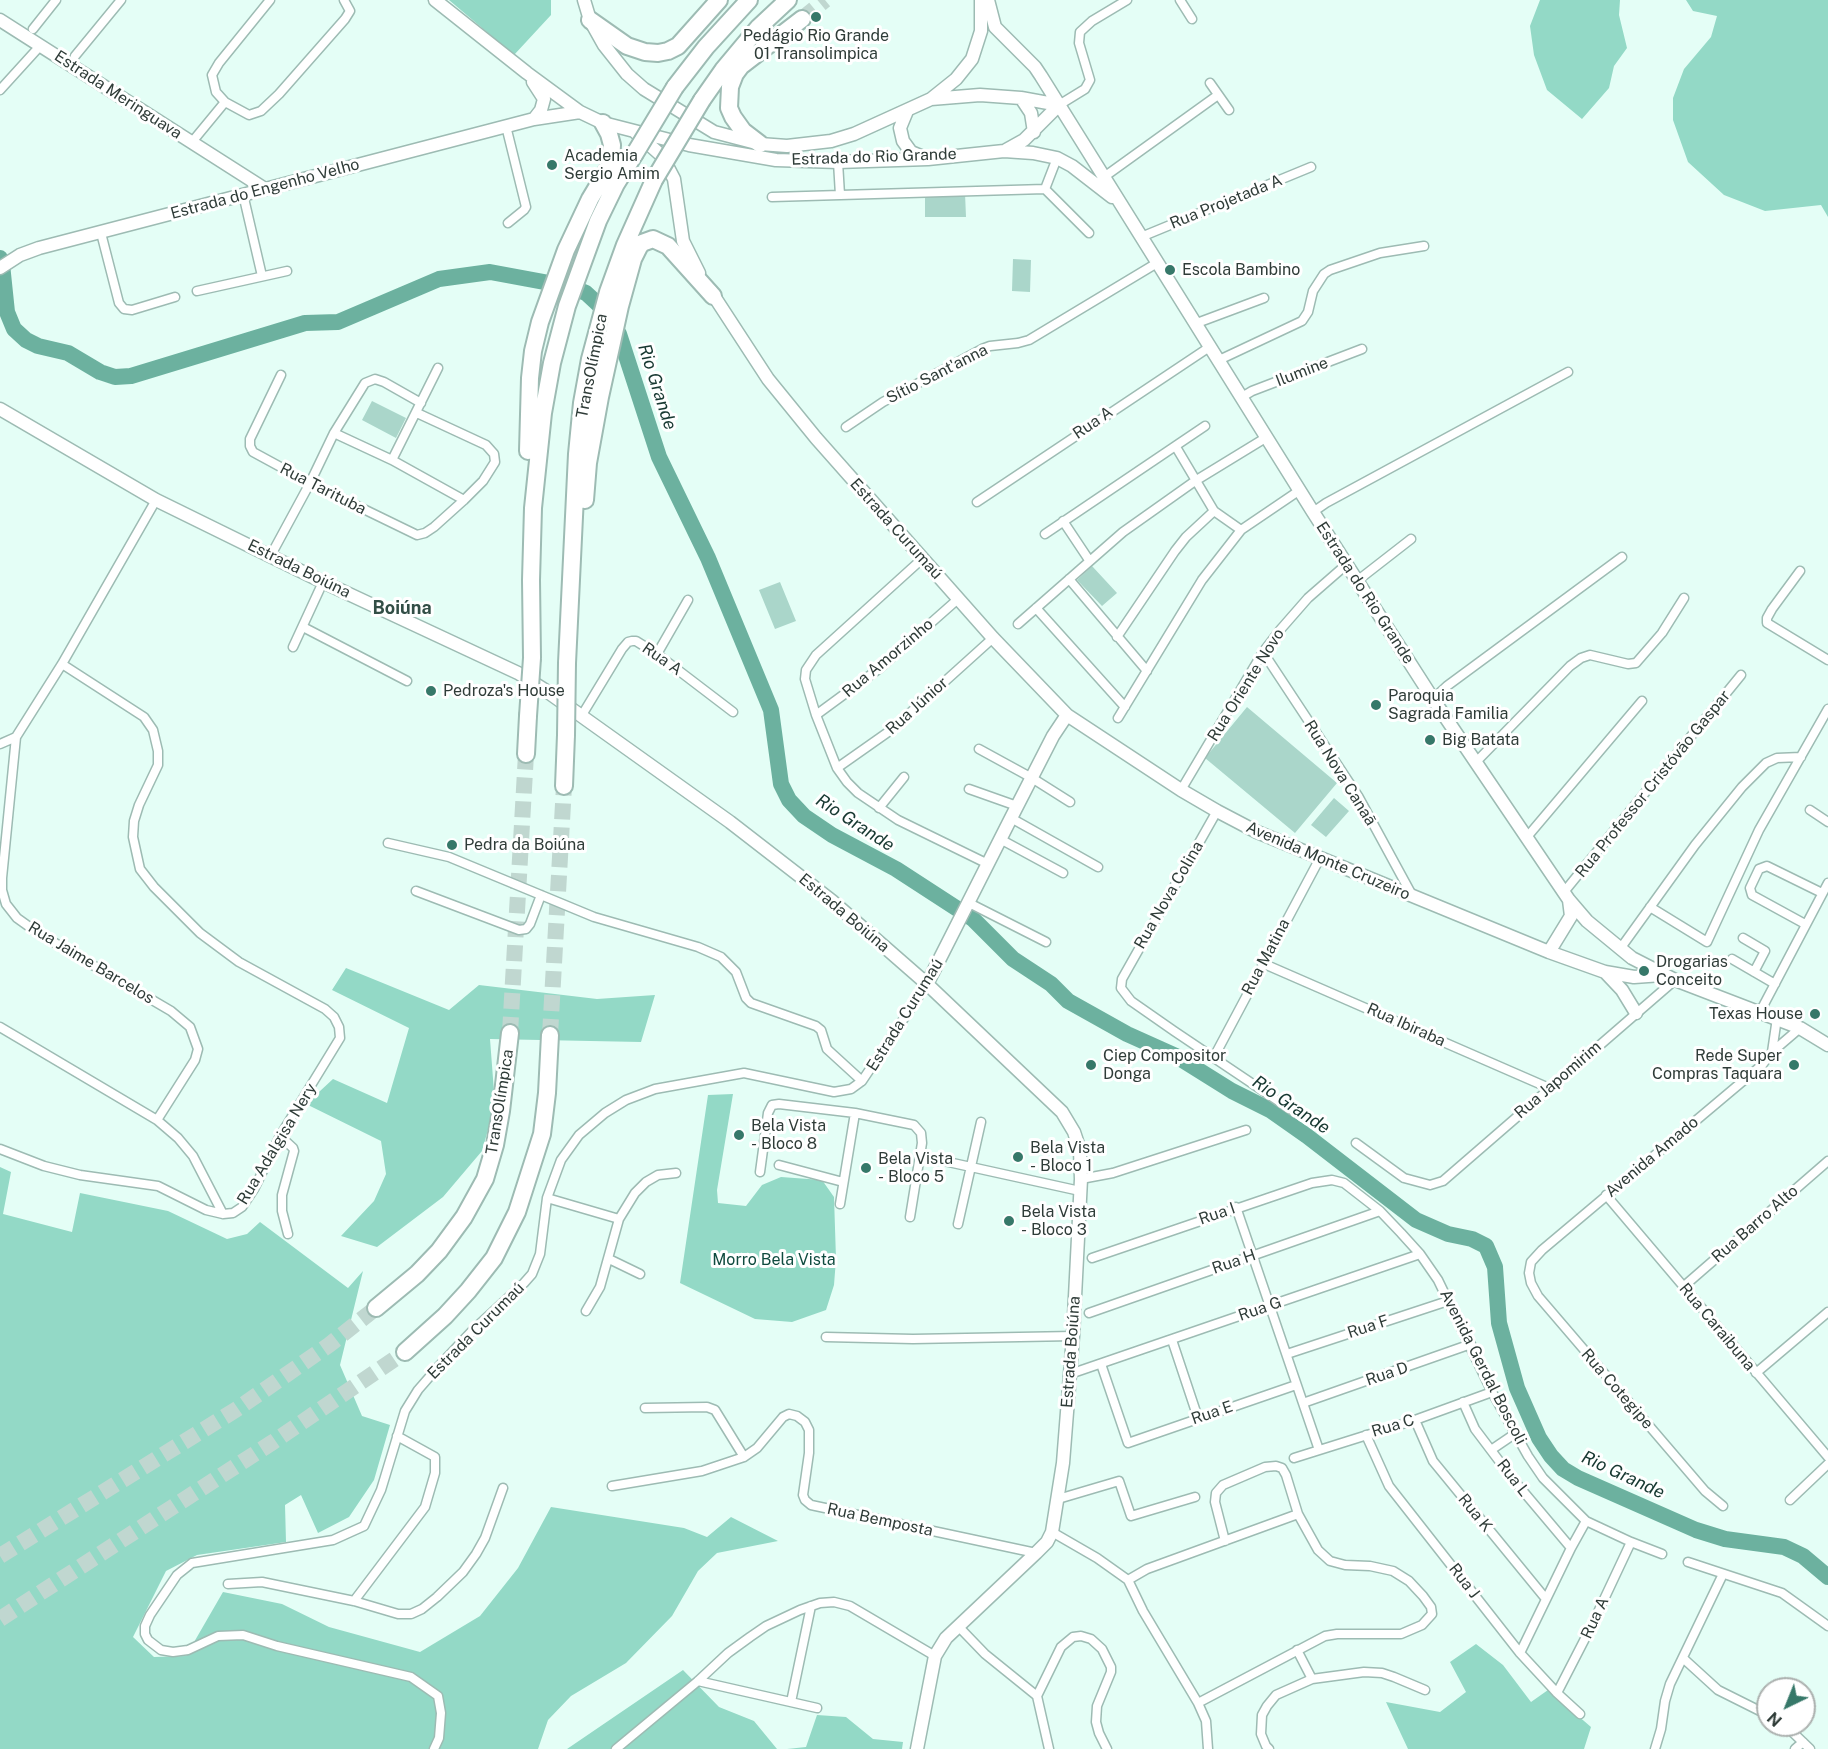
<!DOCTYPE html>
<html>
<head>
<meta charset="utf-8">
<style>
  body { margin:0 }
  #map { position:relative; width:1828px; height:1749px; overflow:hidden; background:#e4fef6; font-family:"Public Sans",sans-serif }
  canvas { display:block }
  .north { position:absolute; left:1756px; top:1677px; width:60px; height:60px; box-sizing:border-box; background:#fff; border:2px solid #acb1af; border-radius:50%; rotate:223deg; font-size:16px; font-weight:700; line-height:24px; text-align:center; color:#2f3c38 }
  .north::after { content:''; display:block; margin:auto; width:21px; height:27px; background:#367869; clip-path:polygon(50% 0,100% 100%,50% 72%,0 100%) }
</style>
</head>
<body>
<div id="map">
<canvas width="1828" height="1749"></canvas>
<div class="north">N</div>
</div>
<script>
const ctx = document.querySelector('canvas').getContext('2d');
ctx.lineJoin = 'round';
function fill(path, color) {
  ctx.fillStyle = color;
  ctx.fill(path, 'evenodd');
}
function toPath(rows) {
  const path = new Path2D();
  for (const r of rows) {
    path.moveTo(r[0], r[1]);
    for (let i = 2; i < r.length; i += 2) path.lineTo(r[i], r[i + 1]);
  }
  return path;
}
function trace(path, color, width, dash) {
  ctx.strokeStyle = color;
  ctx.lineWidth = width;
  ctx.lineCap = dash ? 'butt' : 'round';
  ctx.setLineDash(dash || []);
  ctx.stroke(path);
}
function drawText(font, color, halo, rows, align = 'center') {
  ctx.font = font + ' "Public Sans",sans-serif';
  ctx.lineWidth = 6;
  ctx.setLineDash([]);
  ctx.textBaseline = 'middle';
  ctx.strokeStyle = halo;
  ctx.fillStyle = color;
  for (const [text, x, y, turn = 0] of rows) {
    ctx.save();
    ctx.translate(x, y);
    ctx.rotate((+turn || 0) * Math.PI / 180);
    ctx.textAlign = isNaN(turn) ? turn : align;
    if (halo) ctx.strokeText(text, 0, 0);
    ctx.fillText(text, 0, 0);
    ctx.restore();
  }
}
const green = toPath([
  [965,193,966,217,925,217,925,194],
  [1013,259,1031,260,1030,292,1012,291],
  [372,401,406,418,396,438,362,420],
  [1092,566,1117,593,1102,606,1077,580],
  [780,582,796,621,775,629,759,590],
  [1247,707,1337,783,1295,833,1205,758],
  [1334,798,1349,811,1326,837,1311,825]
]);
const forest = toPath([
  [449,0,551,0,551,15,514,55],
  [1540,0,1620,0,1619,15,1627,48,1614,66,1609,88,1582,119,1547,90,1534,55,1530,26],
  [1686,0,1828,0,1828,217,1821,205,1765,211,1724,195,1688,162,1673,120,1673,98,1684,69,1711,37,1717,16,1693,11],
  [346,968,449,1010,479,985,597,999,655,995,641,1042,490,1039,495,1105,482,1151,443,1197,377,1247,341,1236,374,1201,386,1174,381,1141,306,1104,333,1079,387,1103,409,1028,332,990],
  [733,1094,717,1190,718,1203,746,1206,762,1185,781,1177,822,1180,834,1197,836,1259,834,1285,826,1310,792,1322,755,1319,680,1283,708,1095],
  [0,1167,11,1172,3,1214,72,1232,80,1193,168,1211,227,1239,247,1234,260,1222,348,1288,363,1271,340,1365,362,1416,390,1425,374,1480,349,1517,318,1533,301,1495,285,1505,286,1542,197,1555,166,1571,133,1637,154,1657,186,1656,223,1592,282,1604,329,1627,420,1652,480,1616,518,1568,551,1507,684,1528,707,1537,731,1517,778,1541,717,1553,698,1571,672,1616,626,1663,571,1696,548,1720,538,1749,0,1749],
  [1476,1644,1503,1665,1531,1702,1548,1690,1591,1727,1584,1749,1408,1749,1386,1702,1440,1712,1466,1692,1450,1662],
  [683,1670,719,1707,754,1721,777,1749,567,1749],
  [817,1715,846,1717,873,1739,903,1742,902,1749,787,1749,806,1747]
]);
const river = toPath([
  [0,258,2,264,7,312,14,329,26,340,38,346,68,353,100,372,115,377,131,376,305,323,338,322,439,279,490,272,571,287,586,293,600,306,619,334,659,457,708,558,771,710,781,784,789,800,804,816,832,835,896,869,973,919,1013,959,1051,984,1068,1001,1127,1034,1176,1056,1232,1091,1270,1110,1307,1136,1416,1220,1448,1234,1472,1239,1486,1246,1495,1267,1499,1323,1517,1388,1539,1438,1551,1456,1563,1469,1578,1478,1696,1530,1725,1539,1784,1547,1803,1556,1828,1577]
]);
const highwayTunnel = toPath([
  [802,19,825,0],
  [510,1033,526,754],
  [550,1035,564,786],
  [0,1556,237,1409,329,1345,376,1308],
  [0,1619,273,1442,405,1352]
]);
const street = toPath([
  [270,0,219,63,212,75,216,92,225,102,249,115,261,111,279,94,345,19,350,11,344,0],
  [1180,0,1192,19],
  [33,29,56,0],
  [75,56,121,0],
  [1210,83,1229,110],
  [0,90,40,46],
  [1059,105,1085,89,1090,80,1079,43,1080,32,1092,21,1127,0],
  [506,126,526,207,524,210,508,223],
  [192,142,225,102],
  [838,162,840,195],
  [1104,177,1218,95],
  [1045,189,1057,158],
  [243,194,262,276],
  [772,197,1045,189,1089,233],
  [101,233,119,303,124,309,132,310,175,297],
  [1141,237,1311,167],
  [197,291,287,271],
  [1197,323,1264,298],
  [1219,360,1302,321,1308,312,1313,291,1324,274,1330,270,1380,253,1424,246],
  [281,375,250,439,250,446,253,452,310,483,417,535,425,533,434,527,464,500,483,481,495,462,494,454,486,445,417,413],
  [1242,397,1252,391,1362,349],
  [846,427,883,402,982,349,990,346,1018,343,1029,340,1157,263],
  [334,433,392,460,464,500],
  [1176,447,1214,511,1241,530],
  [392,460,438,368],
  [156,500,62,664,16,737,2,878,2,890,6,904,17,918,38,933,171,1011,190,1027,198,1049,195,1060,157,1120],
  [977,502,1211,346],
  [1313,512,1326,503,1568,372],
  [1063,521,1089,560],
  [1045,534,1205,426],
  [271,555,310,483,334,433,365,383,375,379,384,382,421,403],
  [922,559,816,655,806,670,805,679,816,715,837,768,847,782,858,793,898,820,988,864],
  [1800,571,1772,609,1767,618,1767,623,1828,660],
  [1069,579,1147,671],
  [1357,581,1411,539],
  [1036,608,1125,707],
  [1018,624,1123,532,1195,481,1267,437],
  [303,627,407,681],
  [1117,637,1175,551,1186,537,1214,511],
  [293,647,323,582],
  [1263,652,1358,796,1413,897],
  [657,654,688,600],
  [1433,699,1447,686,1622,557],
  [582,715,622,649,628,642,632,641,636,641,657,654,733,712],
  [816,715,880,668,958,599],
  [1118,718,1202,580,1241,530,1300,490],
  [0,744,16,737],
  [979,749,1032,778,1070,802],
  [1476,762,1570,666,1581,658,1590,655,1628,664,1636,663,1662,633,1684,598],
  [837,768,891,730,993,638],
  [969,789,1017,806],
  [1181,790,1263,652,1280,630,1308,598,1347,564],
  [879,808,904,777],
  [1810,810,1828,822],
  [1217,811,1122,979,1121,988,1131,1001,1174,1031,1296,1113],
  [1011,818,1098,867],
  [1527,837,1642,701],
  [1000,839,1063,873],
  [388,843,449,857,594,917,698,947,721,957,736,972,746,998,751,1003,816,1026,821,1030,827,1049,862,1081],
  [416,891,519,930,526,929,530,924,541,895],
  [1564,892,1741,675],
  [969,903,1046,942],
  [1650,907,1707,942,1759,830,1828,709],
  [1805,924,1752,895,1750,888,1759,869,1767,866,1822,893],
  [1743,938,1765,951,1754,972],
  [1620,949,1695,845,1742,787,1766,763,1777,758,1801,757],
  [1732,959,1775,984],
  [1262,963,1549,1088],
  [1760,1012,1828,883],
  [0,1027,157,1120,178,1138,193,1156,223,1214],
  [1772,1052,1777,1018],
  [1214,1057,1320,858],
  [280,1136,293,1148,294,1151,282,1195,282,1211,288,1234],
  [1356,1143,1404,1178,1430,1185,1443,1181,1675,980],
  [0,1149,44,1166,80,1175,158,1186,206,1210,223,1214,233,1213,242,1207,254,1189,280,1136,340,1038,339,1027,334,1017,325,1009,239,962,200,933,154,887,140,869,133,837,134,821,139,805,158,765,158,751,153,730,144,717,62,664],
  [921,1156,1080,1191],
  [779,1165,843,1182],
  [760,1172,768,1113,772,1105,779,1104,855,1113,914,1125,921,1133,922,1143,910,1217],
  [1081,1179,1113,1173,1246,1130],
  [1606,1195,1828,1457],
  [547,1198,619,1219],
  [840,1204,855,1113],
  [1236,1207,1319,1450],
  [958,1224,981,1122],
  [1092,1258,1312,1183,1332,1180,1344,1183,1380,1211,1401,1233,1420,1254,1438,1280,1492,1392,1528,1456,1543,1478,1586,1521,1631,1542,1662,1554],
  [609,1259,640,1274],
  [1683,1287,1828,1161],
  [586,1311,600,1287,619,1219,635,1193,646,1182,658,1175,676,1173],
  [1089,1313,1380,1211],
  [826,1337,913,1339,1073,1336],
  [1172,1340,1198,1418],
  [1287,1354,1448,1301],
  [1101,1364,1128,1443,1296,1385],
  [1756,1373,1828,1312],
  [1070,1374,1420,1254],
  [1463,1402,1475,1429,1512,1478,1571,1548],
  [1303,1403,1471,1344],
  [645,1408,707,1407,715,1410,744,1457],
  [1415,1420,1433,1461,1546,1599],
  [1366,1435,1389,1486,1520,1653,1557,1693,1580,1714],
  [1491,1450,1516,1433],
  [1294,1458,1415,1420,1492,1392],
  [612,1486,702,1471,744,1457,757,1448,783,1417,789,1414,797,1416,805,1422,809,1430,809,1453,803,1495,805,1500,811,1505,1036,1553],
  [1058,1499,1119,1481,1131,1516,1195,1497],
  [1790,1500,1828,1464],
  [1723,1506,1705,1491,1538,1296,1531,1283,1529,1273,1531,1262,1542,1250,1762,1065,1772,1052,1800,1028],
  [1052,1532,1097,1558,1128,1580,1147,1569,1298,1514],
  [1688,1562,1782,1593,1828,1626],
  [1128,1580,1143,1611,1198,1703,1206,1721,1208,1749],
  [228,1584,262,1582,354,1601,398,1614,411,1614,422,1609,437,1597,463,1572,476,1554,485,1538,503,1488],
  [354,1601,425,1507,435,1473,435,1457,397,1436],
  [958,1626,985,1654,1037,1696,1049,1749],
  [1297,1650,1312,1679,1364,1672,1382,1673,1394,1677,1425,1690],
  [1520,1653,1571,1548,1586,1521],
  [1684,1659,1718,1690,1768,1715],
  [698,1681,817,1708],
  [1557,1693,1591,1627,1631,1542],
  [1037,1696,1061,1647,1073,1637,1081,1636,1091,1639,1102,1649,1111,1667,1111,1672,1097,1706,1096,1722,1099,1733,1107,1749],
  [791,1702,811,1606],
  [1198,1703,1325,1636,1337,1634,1401,1634,1422,1625,1432,1614,1431,1607,1423,1596,1409,1581,1393,1571,1370,1566,1345,1565,1330,1561,1318,1550,1298,1514,1286,1475,1282,1468,1276,1466,1265,1467,1223,1485,1216,1493,1215,1502,1225,1541],
  [1785,1725,1810,1749],
  [434,1749,439,1738,441,1713,438,1696,411,1677,277,1646,243,1635,218,1636,188,1650,173,1652,161,1650,148,1640,145,1634,145,1626,150,1615,177,1575,192,1563,333,1540,364,1526,381,1490,405,1411,418,1390,438,1367,472,1331,524,1283,532,1274,540,1254,547,1198,561,1160,579,1135,605,1113,626,1100,655,1089,744,1073,834,1092,851,1089,862,1081,927,984],
  [616,1749,698,1681,728,1653,750,1637,766,1626,800,1610,820,1603,834,1602,850,1606,935,1656],
  [1269,1749,1266,1746,1261,1734,1262,1715,1267,1706,1276,1695,1312,1679],
  [1655,1749,1661,1729,1665,1701,1670,1684,1723,1574],
  [1795,1749,1803,1742]
]);
const secondary = toPath([
  [435,0,527,73,580,112,603,123,689,145,776,160,838,162,928,159,1004,151,1033,153,1057,158,1072,166,1112,197],
  [584,0,590,20,604,45,627,74,644,89,714,132,760,144,787,146,831,141,854,134,931,99,980,95,1021,98,1059,105],
  [988,0,995,27,1035,67,1041,76,1313,512,1433,699,1569,900,1587,921,1632,958,1675,980,1800,1028,1828,1045],
  [0,20,265,189],
  [533,82,544,99,541,110,534,119],
  [1021,98,1031,113,1034,132],
  [931,99,956,79,972,59,981,31,981,0],
  [907,111,900,128,903,141,911,152,923,157],
  [635,132,662,156,674,179,683,241,699,273],
  [1006,150,1024,140,1059,105],
  [0,268,20,255,39,248,534,119,580,112],
  [710,290,768,379,816,438,993,638,1067,715,1181,790,1217,811,1257,832,1549,952,1605,972,1634,977,1662,975],
  [0,409,156,500,323,582,518,673,545,690,730,822,832,901,927,984,1062,1112,1074,1132,1080,1150,1081,1179,1073,1336,1063,1463,1052,1532,1047,1542,1036,1553,946,1638,935,1656,917,1749],
  [1549,952,1571,916,1569,900],
  [1605,972,1622,990,1636,1013],
  [927,984,1011,818,1053,736,1067,715]
]);
const highway = toPath([
  [590,20,627,46,645,52,658,53,668,51,678,46,719,0],
  [675,87,706,47,749,0],
  [702,100,723,70,759,27,788,0],
  [760,144,743,131,733,117,729,108,730,87,735,74,741,66,802,19],
  [528,451,530,378,533,351,540,322,566,250,590,199,611,164,612,145,609,134,603,123],
  [585,500,588,463,600,397,620,306,633,259,639,247,642,243,653,239,668,246,713,296],
  [532,658,531,580,533,508,543,413,552,363,567,306,598,221,616,184,634,155],
  [567,663,577,454,582,403,590,359,608,292,625,245,654,180],
  [526,754,528,716],
  [564,786,566,735],
  [376,1308,417,1274,439,1251,464,1217,485,1179,495,1145,501,1111,510,1033],
  [405,1352,445,1316,468,1291,494,1258,517,1212,542,1134,547,1093,550,1035]
]);
const highwayBridge = toPath([
  [634,155,675,87],
  [654,180,702,100],
  [528,716,532,658],
  [566,735,567,663]
]);
const markers = [
  [816,17,6,"#367869"],
  [552,165,6,"#367869"],
  [1170,270,6,"#367869"],
  [431,691,6,"#367869"],
  [1376,705,6,"#367869"],
  [1430,740,6,"#367869"],
  [452,845,6,"#367869"],
  [1644,971,6,"#367869"],
  [1815,1014,6,"#367869"],
  [1091,1065,6,"#367869"],
  [1794,1065,6,"#367869"],
  [739,1135,6,"#367869"],
  [1018,1157,6,"#367869"],
  [866,1168,6,"#367869"],
  [1009,1221,6,"#367869"]
];
const poiNames = [
  ["Pedágio Rio Grande",816,36,"center"],
  ["01 Transolimpica",816,54,"center"],
  ["Academia",564,156],
  ["Sergio Amim",564,174],
  ["Escola Bambino",1182,270],
  ["Pedroza's House",443,691],
  ["Paroquia",1388,696],
  ["Sagrada Familia",1388,714],
  ["Big Batata",1442,740],
  ["Pedra da Boiúna",464,845],
  ["Drogarias",1656,962],
  ["Conceito",1656,980],
  ["Texas House",1803,1014,"right"],
  ["Ciep Compositor",1103,1056],
  ["Donga",1103,1074],
  ["Rede Super",1782,1056,"right"],
  ["Compras Taquara",1782,1074,"right"],
  ["Bela Vista",751,1126],
  ["- Bloco 8",751,1144],
  ["Bela Vista",1030,1148],
  ["- Bloco 1",1030,1166],
  ["Bela Vista",878,1159],
  ["- Bloco 5",878,1177],
  ["Bela Vista",1021,1212],
  ["- Bloco 3",1021,1230]
];
const streetNames = [
  ["Estrada Meringuava",118,95,33],
  ["Estrada do Rio Grande",874,157,-2],
  ["Estrada do Engenho Velho",265,189,-15],
  ["Rua Projetada A",1226,202,-22],
  ["TransOlímpica",592,366,-79],
  ["Ilumine",1302,372,-21],
  ["Sítio Sant'anna",937,374,-27],
  ["Rua A",1093,423,-34],
  ["Rua Tarituba",323,489,27],
  ["Estrada Curumaú",896,529,48],
  ["Estrada Boiúna",299,569,26],
  ["Estrada do Rio Grande",1365,593,57],
  ["Rua Amorzinho",888,658,-40],
  ["Rua A",662,659,35],
  ["Rua Oriente Novo",1246,685,-58],
  ["Rua Júnior",917,706,-42],
  ["Rua Nova Canaã",1340,773,58],
  ["Rua Professor Cristóvão Gaspar",1653,784,-51],
  ["Avenida Monte Cruzeiro",1328,861,23],
  ["Rua Nova Colina",1169,895,-60],
  ["Estrada Boiúna",844,913,40],
  ["Rua Matina",1266,957,-62],
  ["Rua Jaime Barcelos",91,963,31],
  ["Estrada Curumaú",905,1015,-58],
  ["Rua Ibiraba",1406,1025,24],
  ["Rua Japomirim",1558,1080,-41],
  ["TransOlímpica",500,1102,-81],
  ["Rua Adalgisa Nery",277,1144,-59],
  ["Avenida Amado",1652,1157,-40],
  ["Rua I",1217,1214,-19],
  ["Rua Barro Alto",1755,1224,-41],
  ["Rua H",1234,1262,-19],
  ["Rua G",1260,1309,-19],
  ["Rua F",1368,1327,-18],
  ["Rua Caraibuna",1717,1327,50],
  ["Estrada Curumaú",476,1331,-45],
  ["Estrada Boiúna",1071,1352,-86],
  ["Avenida Gerdal Boscoli",1483,1367,63],
  ["Rua D",1387,1374,-19],
  ["Rua Cotegipe",1617,1389,49],
  ["Rua E",1212,1413,-19],
  ["Rua C",1393,1426,-17],
  ["Rua L",1513,1478,52],
  ["Rua K",1475,1513,51],
  ["Rua Bemposta",880,1520,12],
  ["Rua J",1464,1581,52],
  ["Rua A",1595,1618,-65]
];
const parkNames = [
  ["Morro Bela Vista",774,1260]
];
const waterNames = [
  ["Rio Grande",657,387,72],
  ["Rio Grande",855,823,33],
  ["Rio Grande",1291,1105,34],
  ["Rio Grande",1623,1475,25]
];
const neighbourhoodNames = [
  ["Boiúna",402,608]
];
fill(green, '#aad6ca');
fill(forest, '#93d9c6');
trace(river, '#6cb19f', 16);
trace(highwayTunnel, '#c0d7d0', 16, [16, 8]);
trace(street, '#9dbbb3', 11);
trace(secondary, '#9dbbb3', 15);
trace(highway, '#9dbbb3', 20);
trace(street, '#fff', 8);
trace(secondary, '#fff', 12);
trace(highway, '#fff', 16);
trace(highwayBridge, '#9dbbb3', 20, []);
trace(highwayBridge, '#fff', 16);
for (const [x, y, r, color] of markers) {
  const dot = new Path2D();
  dot.arc(x, y, r, 0, 2 * Math.PI);
  ctx.fillStyle = color;
  ctx.fill(dot);
  trace(dot, '#fff', 2);
}
drawText('16px', '#2f3c38', '#fff', poiNames, 'left');
drawText('16px', '#2f3c38', '#fff', streetNames);
drawText('16px', '#0f4b3f', '#fff', parkNames);
drawText('italic 18px', '#173831', '#fff', waterNames);
drawText('bold 18px', '#324e46', '#fff', neighbourhoodNames);
</script>
</body>
</html>
